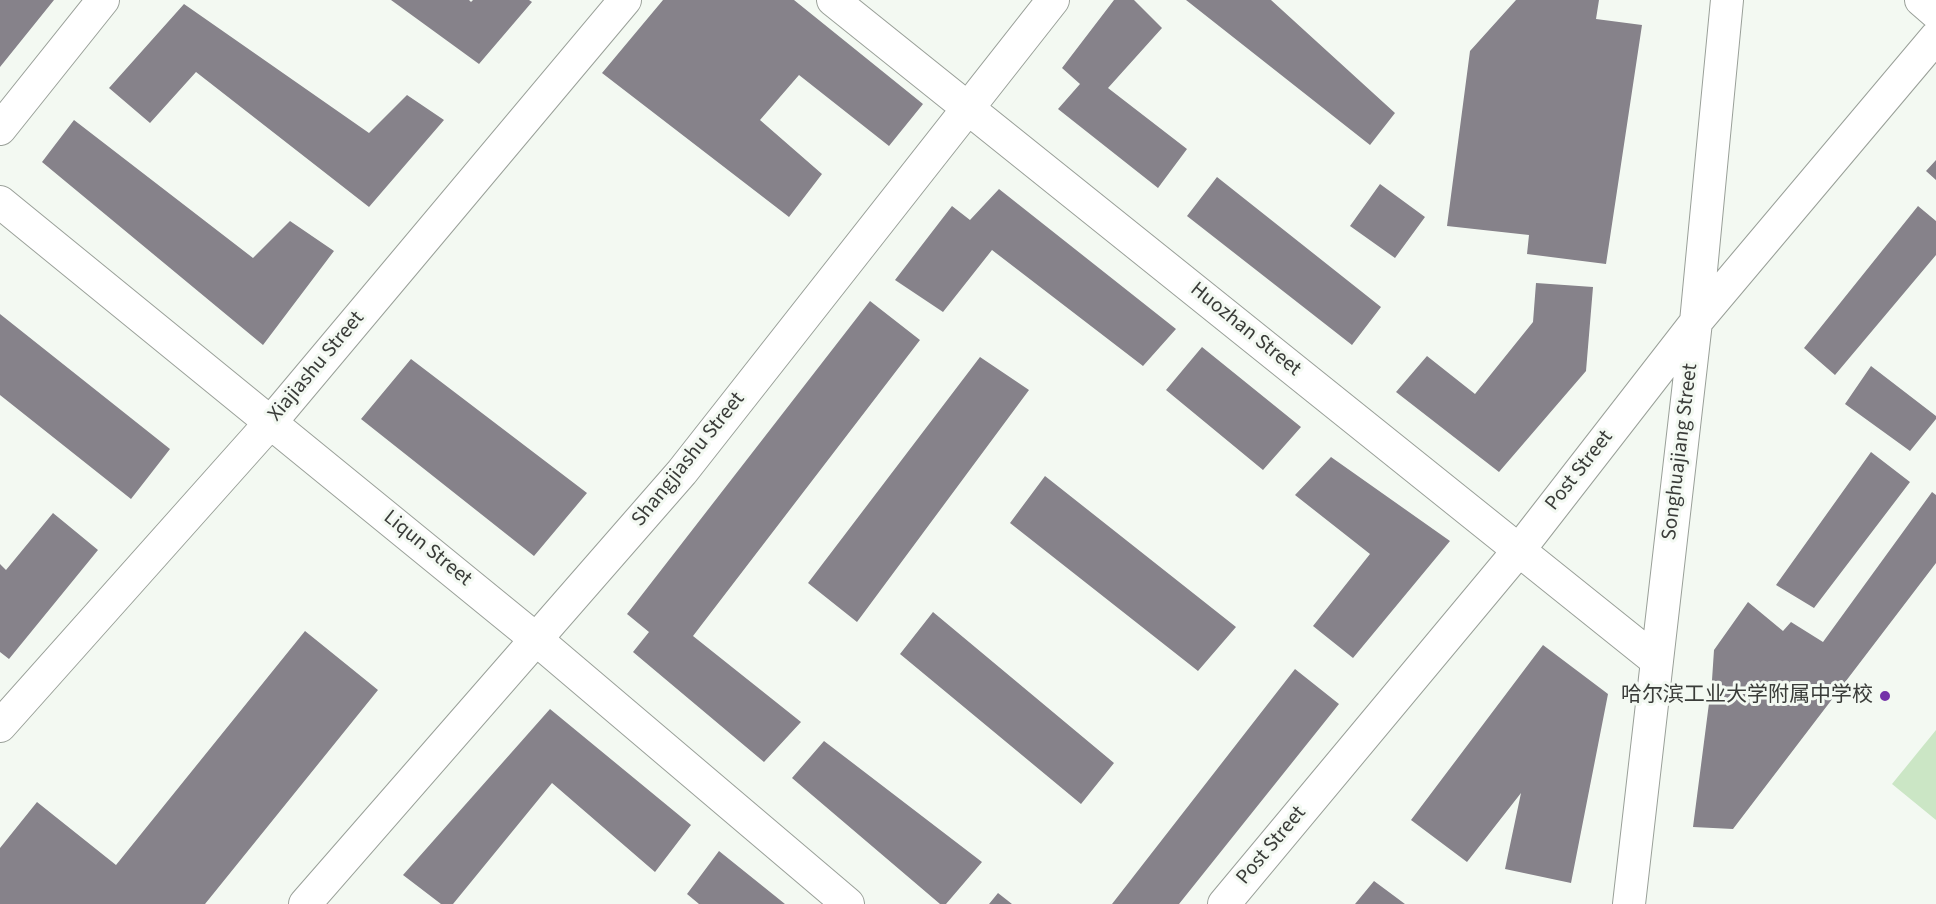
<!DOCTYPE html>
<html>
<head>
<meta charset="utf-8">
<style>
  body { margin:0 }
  canvas { display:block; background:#f3f9f2 }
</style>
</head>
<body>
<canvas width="1936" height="904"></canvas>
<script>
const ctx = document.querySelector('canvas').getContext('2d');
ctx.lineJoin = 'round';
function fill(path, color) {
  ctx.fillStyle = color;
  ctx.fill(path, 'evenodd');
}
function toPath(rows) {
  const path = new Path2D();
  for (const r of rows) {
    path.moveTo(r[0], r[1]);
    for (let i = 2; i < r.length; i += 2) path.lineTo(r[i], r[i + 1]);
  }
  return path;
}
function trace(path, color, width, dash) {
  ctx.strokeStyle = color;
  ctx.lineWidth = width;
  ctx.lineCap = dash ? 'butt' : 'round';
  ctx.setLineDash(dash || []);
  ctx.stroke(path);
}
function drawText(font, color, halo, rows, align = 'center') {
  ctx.font = font + ' "Source Sans 3","Noto Sans SC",sans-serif';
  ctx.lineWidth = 6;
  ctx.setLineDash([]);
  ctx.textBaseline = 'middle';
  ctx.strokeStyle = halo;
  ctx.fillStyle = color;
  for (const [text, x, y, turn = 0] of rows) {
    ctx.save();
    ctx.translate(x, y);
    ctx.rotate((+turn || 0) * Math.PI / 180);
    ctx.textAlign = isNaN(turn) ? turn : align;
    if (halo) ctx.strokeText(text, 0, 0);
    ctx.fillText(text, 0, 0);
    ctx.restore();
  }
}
const green = toPath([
  [1936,730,1936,820,1892,784]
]);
const building = toPath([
  [0,0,54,0,0,67],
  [391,0,469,0,471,2,473,0,529,0,532,2,479,64],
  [663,0,794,0,923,104,889,146,799,75,760,120,822,174,789,217,602,73],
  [1114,0,1134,0,1162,28,1108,88,1187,149,1158,188,1058,109,1080,84,1062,68],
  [1186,0,1271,0,1395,113,1370,145],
  [1516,0,1599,0,1596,19,1642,25,1606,264,1527,254,1529,235,1447,226,1470,51],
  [184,4,369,133,407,95,444,120,369,207,196,72,150,123,109,88],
  [74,120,253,258,290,221,334,251,263,345,42,162],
  [1936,160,1936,180,1926,171],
  [1217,177,1381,307,1352,345,1187,216],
  [1380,184,1425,217,1395,258,1350,226],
  [999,189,1176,329,1143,366,992,250,943,312,895,280,952,206,970,220],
  [1918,206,1936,221,1936,255,1835,375,1804,348],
  [1536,283,1593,287,1586,371,1499,472,1396,392,1427,356,1475,394,1533,322],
  [870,301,920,340,693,636,801,722,764,762,633,652,649,632,627,614],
  [0,314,170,449,131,499,0,395],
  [1202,347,1301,427,1263,470,1166,390],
  [980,357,1029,390,857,622,808,583],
  [411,359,587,493,534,556,361,419],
  [1871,366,1936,416,1936,419,1910,451,1845,404],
  [1871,452,1910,482,1814,608,1776,585],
  [1331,457,1450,541,1353,658,1313,626,1370,554,1295,495],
  [1045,476,1236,627,1198,671,1010,523],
  [1932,492,1936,495,1936,563,1733,829,1693,827,1712,680,1714,650,1748,602,1783,631,1791,622,1823,642],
  [53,513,98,550,9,659,0,652,0,564,6,570],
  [933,612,1114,763,1081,804,900,654],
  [305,631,378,690,205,904,0,904,0,848,37,802,116,865],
  [1543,645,1608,694,1571,883,1505,869,1521,793,1467,862,1411,820],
  [1295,669,1339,704,1179,904,1112,904],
  [550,709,691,825,655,872,552,783,453,904,441,904,403,875],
  [824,741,982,862,946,904,940,904,792,778],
  [719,851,785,904,699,904,687,894],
  [1374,881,1405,904,1355,904],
  [998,893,1012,904,989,904]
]);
const minor = toPath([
  [833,0,1657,661],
  [1921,0,1936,13],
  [0,129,103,0],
  [0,202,537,640,848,904],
  [0,726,271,422,625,0],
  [305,904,682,472,1053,0],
  [1224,904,1519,550,1696,322,1936,37],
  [1629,904,1696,322,1727,0]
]);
const markers = [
  [1885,696,6,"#7433a8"]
];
const streetNames = [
  ["Huozhan Street",1245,330,39],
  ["Xiajiashu Street",317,367,-50],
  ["Songhuajiang Street",1681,452,-83],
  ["Shangjiashu Street",689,460,-51],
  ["Post Street",1580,471,-52],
  ["Liqun Street",427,549,39],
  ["Post Street",1272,846,-50]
];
const poiNames = [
  ["哈尔滨工业大学附属中学校",1873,696]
];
fill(green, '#cbe6c5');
fill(building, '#86828a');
trace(minor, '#9aa099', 34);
trace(minor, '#fff', 32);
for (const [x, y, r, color] of markers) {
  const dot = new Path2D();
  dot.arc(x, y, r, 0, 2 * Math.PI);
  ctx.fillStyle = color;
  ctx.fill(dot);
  trace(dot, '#f3f9f2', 2);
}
drawText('21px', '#3a3c39', '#f3f9f2', streetNames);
drawText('21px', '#3a3c39', '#f3f9f2', poiNames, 'right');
</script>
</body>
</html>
